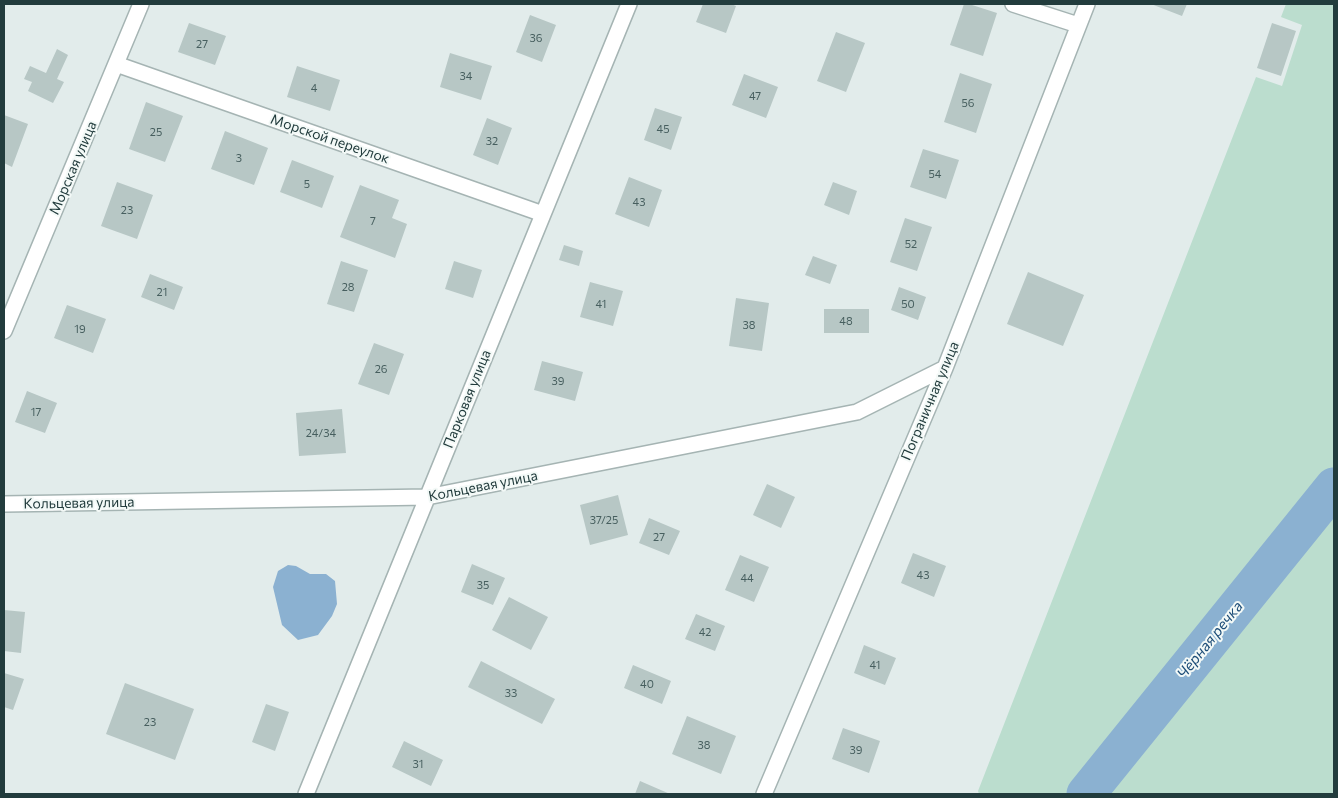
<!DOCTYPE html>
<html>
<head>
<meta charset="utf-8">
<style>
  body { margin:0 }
  #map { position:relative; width:1338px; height:798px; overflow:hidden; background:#e2eceb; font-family:Commissioner,sans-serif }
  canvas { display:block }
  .frame { position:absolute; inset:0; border:5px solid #223c3d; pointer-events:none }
</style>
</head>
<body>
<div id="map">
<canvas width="1338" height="798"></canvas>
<div class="frame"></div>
</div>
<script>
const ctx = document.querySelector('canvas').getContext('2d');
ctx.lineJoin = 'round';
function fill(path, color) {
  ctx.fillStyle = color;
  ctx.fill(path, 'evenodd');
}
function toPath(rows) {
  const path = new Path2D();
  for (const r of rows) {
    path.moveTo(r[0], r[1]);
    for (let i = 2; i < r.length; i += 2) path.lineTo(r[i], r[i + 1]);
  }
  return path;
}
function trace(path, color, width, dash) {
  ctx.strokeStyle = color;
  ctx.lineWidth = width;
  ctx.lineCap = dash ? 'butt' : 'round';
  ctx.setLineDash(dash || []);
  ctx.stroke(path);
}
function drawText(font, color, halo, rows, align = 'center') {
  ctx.font = font + ' Commissioner,sans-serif';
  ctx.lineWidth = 4;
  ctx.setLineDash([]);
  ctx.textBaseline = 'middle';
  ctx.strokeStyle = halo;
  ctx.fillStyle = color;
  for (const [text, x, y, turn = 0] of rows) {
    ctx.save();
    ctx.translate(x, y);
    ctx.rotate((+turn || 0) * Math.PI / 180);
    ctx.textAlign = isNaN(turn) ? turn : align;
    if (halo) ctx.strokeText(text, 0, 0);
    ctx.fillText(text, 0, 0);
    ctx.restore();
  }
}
const green = toPath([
  [1286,4,1334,4,1334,794,979,794,978,791,1256,77,1282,86,1302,25,1281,17]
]);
const water = toPath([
  [288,565,296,566,310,574,326,574,335,581,337,604,332,616,318,635,298,640,282,625,273,587,278,571]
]);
const river = toPath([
  [1086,794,1334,487]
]);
const building = toPath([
  [703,4,731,4,736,6,726,33,696,22],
  [964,4,969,4,997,13,983,56,950,45],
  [1151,4,1187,4,1182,16],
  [530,15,556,25,542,62,516,52],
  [189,23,226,36,215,65,178,52],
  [1272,23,1296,31,1281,76,1257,68],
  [836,32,865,43,846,92,817,81],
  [57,49,68,55,57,79,64,82,53,103,28,91,32,82,24,79,30,66,46,73],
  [450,53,492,66,481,100,440,87],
  [297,66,340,80,330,111,287,97],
  [960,73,992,84,976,133,944,122],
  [744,74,778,87,766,118,732,105],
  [146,102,183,116,165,162,129,149],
  [655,108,682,117,671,150,644,140],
  [4,115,28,124,12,167,4,163],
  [487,118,512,128,498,165,473,155],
  [225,131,268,148,254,185,211,169],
  [923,149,959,160,946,199,910,187],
  [292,160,334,176,322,208,280,192],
  [629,177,662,190,649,227,615,214],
  [117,182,153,195,137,239,101,226],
  [833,182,857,191,849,215,824,205],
  [360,185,399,200,392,218,407,224,395,258,340,237],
  [905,218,932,227,917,271,890,262],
  [564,245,583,251,579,266,559,260],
  [813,256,837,265,830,284,805,275],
  [341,261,368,270,354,312,327,304],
  [454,261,482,270,473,298,445,289],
  [1028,272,1084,295,1063,346,1007,324],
  [150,274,183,287,174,310,141,297],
  [590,282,623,291,613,326,580,317],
  [899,287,926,297,918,320,891,310],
  [736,298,769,303,762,351,729,346],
  [67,305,106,319,93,353,54,338],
  [824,309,869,309,869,333,824,333],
  [374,343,404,354,389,395,358,384],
  [542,361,583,372,575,401,534,390],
  [27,391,57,403,45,433,15,422],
  [342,409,346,453,299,456,296,413],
  [767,484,795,497,781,528,753,515],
  [618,495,628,535,590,545,580,505],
  [649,518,680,531,669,555,639,543],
  [913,553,946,566,934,597,901,583],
  [740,555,769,567,754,602,725,590],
  [472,564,505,578,493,605,461,592],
  [509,597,548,617,531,650,492,630],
  [4,610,25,612,21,653,4,651],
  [696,614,725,626,715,651,685,639],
  [864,645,896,658,885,685,854,673],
  [481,661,555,699,542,724,468,687],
  [633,665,671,681,662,704,624,688],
  [4,673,24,679,13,710,4,707],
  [125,683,194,709,175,760,106,734],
  [266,704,289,712,275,751,252,742],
  [687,716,736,736,721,774,672,754],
  [843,728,880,741,869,773,832,759],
  [404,741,443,760,431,786,392,767],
  [640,781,670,794,635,794]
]);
const street = toPath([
  [1013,4,1078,25],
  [116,64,543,214],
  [4,331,141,4],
  [4,504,427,497,857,412,945,368],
  [306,794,629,4],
  [764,794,945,368,1087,4]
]);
const numberNames = [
  ["36",536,38],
  ["27",202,44],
  ["34",466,76],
  ["4",314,88],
  ["47",755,96],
  ["56",968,103],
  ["45",663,129],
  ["25",156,132],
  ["32",492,141],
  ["3",239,158],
  ["54",935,174],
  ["5",307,184],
  ["43",639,202],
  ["23",127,210],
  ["7",373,221],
  ["52",911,244],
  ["28",348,287],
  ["21",162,292],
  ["41",601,304],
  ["50",908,304],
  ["48",846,321],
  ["38",749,325],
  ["19",80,329],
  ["26",381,369],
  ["39",558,381],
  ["17",36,412],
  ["24/34",321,433],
  ["37/25",604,520],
  ["27",659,537],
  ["43",923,575],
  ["44",747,578],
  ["35",483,585],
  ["42",705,632],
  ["41",875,665],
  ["40",647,684],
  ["33",511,693],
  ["23",150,722],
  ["38",704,745],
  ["39",856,750],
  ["31",418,764]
];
const streetNames = [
  ["Морской переулок",330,139,19],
  ["Морская улица",73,168,-67],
  ["Парковая улица",467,399,-68],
  ["Пограничная улица",930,401,-67],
  ["Кольцевая улица",483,486,-11],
  ["Кольцевая улица",79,503,-1]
];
const waterNames = [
  ["Чёрная речка",1210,640,-51]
];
fill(green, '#bbddce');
fill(water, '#8bb1d1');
trace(river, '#8bb1d1', 39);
fill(building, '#b7c7c5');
trace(street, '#a5b4b3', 18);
trace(street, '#fff', 15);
drawText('11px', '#475f5f', null, numberNames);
drawText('14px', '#223c3d', '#f3f9f7', streetNames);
drawText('italic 15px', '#1d4d78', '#f3f9f7', waterNames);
</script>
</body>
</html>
